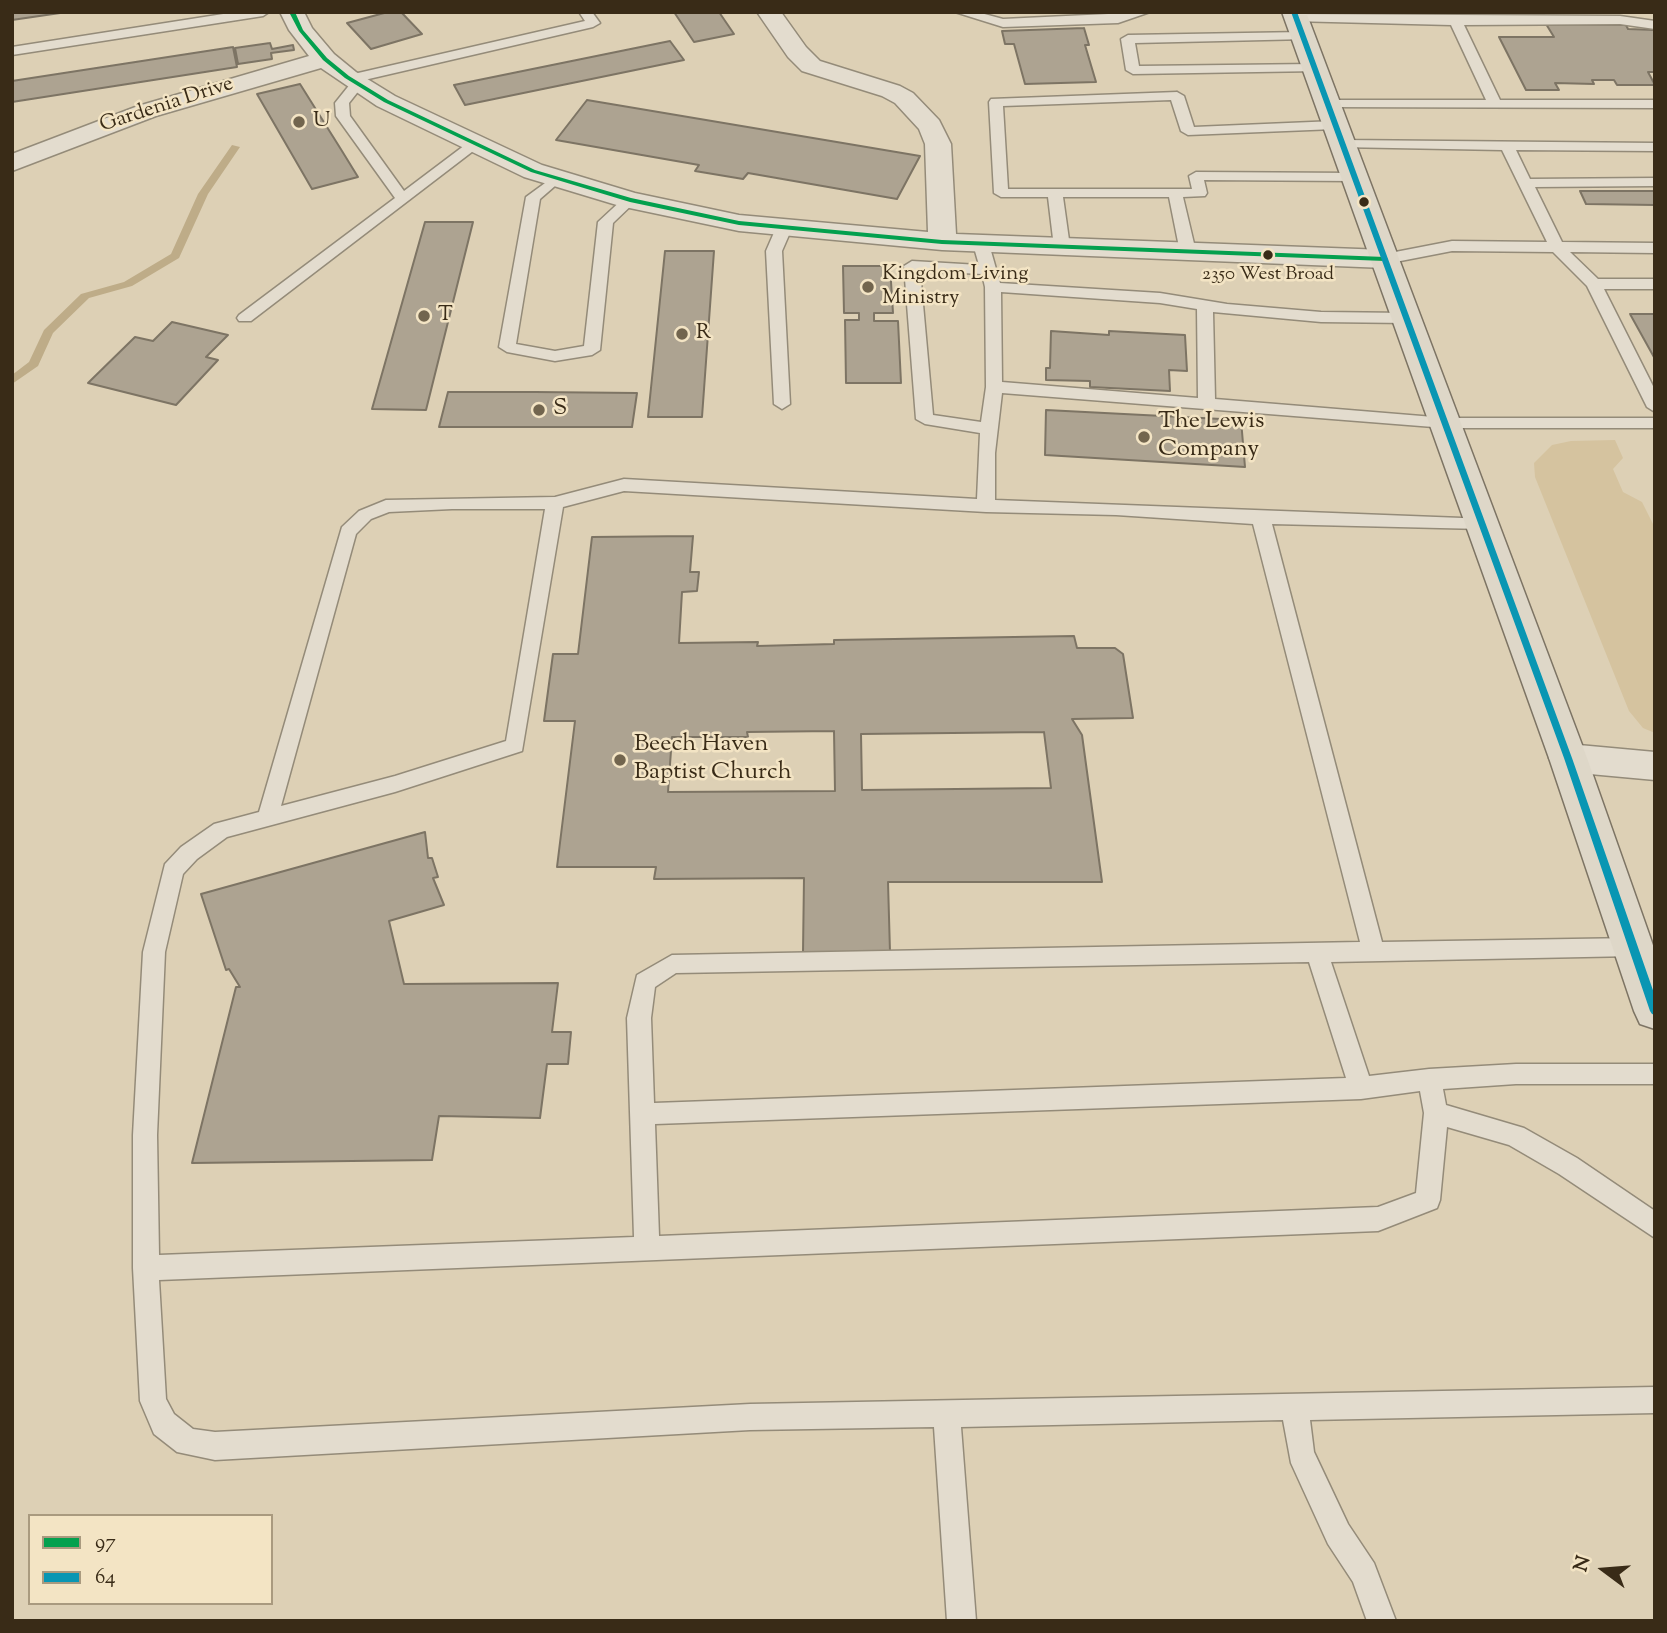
<!DOCTYPE html>
<html>
<head>
<meta charset="utf-8">
<style>
  body { margin:0 }
  #map { position:relative; width:1667px; height:1633px; overflow:hidden; background:#ddd0b5; font-family:"Sorts Mill Goudy",serif }
  canvas { display:block }
  .frame { position:absolute; inset:0; border:14px solid #392b17; pointer-events:none }
  .legend { position:absolute; left:28px; top:1514px; width:245px; height:91px; box-sizing:border-box; background:#f3e4c4; border:2px solid #a99a7f; margin:0; padding:9px 12px; list-style:none; font-size:21px; color:#392b17 }
  .legend li { display:flex; align-items:center; gap:14px; height:35px }
  .legend b { width:35px; border:2px solid #a99a7f }
  .north { position:absolute; left:1569px; top:1535px; width:70px; height:70px; -webkit-text-stroke:5px #f3e4c4; paint-order:stroke; rotate:286deg; font-size:19px; font-weight:700; line-height:28px; text-align:center; color:#392b17 }
  .north::after { content:''; display:block; margin:auto; width:24px; height:32px; background:#392b17; clip-path:polygon(50% 0,100% 100%,50% 72%,0 100%) }
</style>
</head>
<body>
<div id="map">
<canvas width="1667" height="1633"></canvas>
<div class="frame"></div>
<ul class="legend">
<li><b style="height:9px;background:#03a04e"></b>97</li>
<li><b style="height:9px;background:#0996b3"></b>64</li>
</ul>
<div class="north">N</div>
</div>
<script>
const ctx = document.querySelector('canvas').getContext('2d');
ctx.lineJoin = 'round';
function fill(path, color) {
  ctx.fillStyle = color;
  ctx.fill(path, 'evenodd');
}
function toPath(rows) {
  const path = new Path2D();
  for (const r of rows) {
    path.moveTo(r[0], r[1]);
    for (let i = 2; i < r.length; i += 2) path.lineTo(r[i], r[i + 1]);
  }
  return path;
}
function trace(path, color, width, dash) {
  ctx.strokeStyle = color;
  ctx.lineWidth = width;
  ctx.lineCap = dash ? 'butt' : 'round';
  ctx.setLineDash(dash || []);
  ctx.stroke(path);
}
function drawText(font, color, halo, rows, align = 'center') {
  ctx.font = font + ' "Sorts Mill Goudy",serif';
  ctx.lineWidth = 5;
  ctx.setLineDash([]);
  ctx.textBaseline = 'middle';
  ctx.strokeStyle = halo;
  ctx.fillStyle = color;
  for (const [text, x, y, turn = 0] of rows) {
    ctx.save();
    ctx.translate(x, y);
    ctx.rotate((+turn || 0) * Math.PI / 180);
    ctx.textAlign = isNaN(turn) ? turn : align;
    if (halo) ctx.strokeText(text, 0, 0);
    ctx.fillText(text, 0, 0);
    ctx.restore();
  }
}
const green = toPath([
  [1615,440,1623,458,1613,469,1623,492,1642,502,1655,528,1655,733,1643,728,1629,711,1535,477,1534,463,1552,445,1571,441]
]);
const stream = toPath([
  [232,145,240,147,208,194,179,258,132,286,89,298,53,333,38,366,12,384,12,375,29,362,44,330,81,294,124,282,171,254,198,194,232,145]
]);
const building = toPath([
  [12,12,67,12,12,20,12,12],
  [388,12,401,12,422,34,371,49,347,23,388,12],
  [674,12,719,12,734,34,694,42,674,12],
  [1546,24,1626,25,1628,29,1655,30,1655,72,1648,72,1655,85,1617,85,1614,80,1592,80,1594,84,1555,83,1559,90,1526,90,1499,37,1554,37,1546,24],
  [1084,28,1089,45,1085,45,1096,82,1025,84,1014,44,1005,44,1002,31,1084,28],
  [670,41,684,60,465,105,454,85,670,41],
  [270,43,272,49,293,45,294,50,271,53,272,59,238,64,235,48,270,43],
  [233,47,237,67,12,102,12,81,233,47],
  [300,84,342,151,358,177,312,189,257,94,300,84],
  [587,100,920,156,897,199,748,173,743,179,695,171,699,165,556,140,587,100],
  [1580,191,1655,191,1655,205,1586,204,1580,191],
  [425,222,473,222,426,410,372,409,425,222],
  [665,251,714,251,702,417,648,417,665,251],
  [843,266,890,266,893,313,874,313,874,321,898,321,901,383,846,383,845,320,859,320,859,313,844,313,843,266],
  [1630,314,1655,314,1655,359,1630,314],
  [172,322,228,335,206,357,218,360,176,405,88,383,135,337,153,341,172,322],
  [1051,331,1109,335,1109,331,1185,335,1187,371,1169,370,1170,391,1090,387,1090,381,1046,380,1046,368,1050,368,1051,331],
  [448,392,535,392,637,393,632,427,439,427,448,392],
  [1046,410,1241,420,1245,467,1045,455,1046,410],
  [693,536,690,572,699,572,697,591,682,592,679,643,758,642,757,646,834,644,834,640,1074,636,1077,648,1115,648,1123,654,1133,718,1072,719,1082,735,1102,882,888,882,890,952,803,952,804,878,654,879,656,867,557,867,575,721,544,721,553,654,578,654,592,537,693,536],
  [834,731,835,791,668,792,672,737,748,737,747,732,834,731],
  [1044,732,1051,788,862,790,861,734,1044,732],
  [425,832,428,858,432,858,438,877,433,878,444,905,389,921,404,984,558,983,552,1032,571,1032,568,1064,547,1064,540,1118,439,1116,432,1160,192,1163,236,987,240,987,229,969,226,970,201,894,425,832]
]);
const service = toPath([
  [236,12,269,12,263,16,12,55,12,47,236,12],
  [579,12,592,12,600,23,593,27,360,81,364,84,349,103,350,116,404,191,469,142,474,141,481,145,251,321,239,321,237,318,239,315,395,198,336,116,335,103,351,83,345,82,345,76,585,21,579,12],
  [955,12,977,12,1003,19,1150,12,1118,23,1003,27,955,12],
  [1296,14,1620,16,1655,21,1655,29,1620,24,1464,25,1500,100,1655,100,1655,108,1323,107,1321,104,1328,100,1486,100,1451,25,1291,21,1289,18,1296,14],
  [1303,32,1310,36,1308,39,1135,43,1139,66,1314,64,1321,68,1319,71,1133,74,1126,70,1121,39,1128,35,1303,32],
  [1177,92,1184,96,1194,127,1335,121,1342,125,1335,129,1188,135,1181,131,1171,100,1003,106,1008,189,1192,189,1189,176,1196,172,1354,173,1361,177,1354,181,1204,180,1207,193,1205,196,1183,197,1196,252,1188,257,1180,252,1169,197,1063,197,1070,247,1062,252,1054,247,1048,197,1001,197,994,193,989,102,991,99,1177,92],
  [1343,140,1655,143,1655,151,1516,150,1530,179,1655,178,1655,186,1535,187,1562,242,1655,243,1655,253,1570,252,1598,279,1655,279,1655,289,1604,289,1655,390,1655,412,1647,407,1587,286,1553,252,1452,251,1385,264,1377,259,1385,254,1452,241,1547,242,1502,150,1338,147,1338,141,1343,140],
  [556,175,563,179,540,199,516,344,555,351,584,346,598,222,625,197,630,196,637,200,613,223,600,350,592,355,555,361,507,352,499,347,526,197,556,175],
  [784,223,792,228,782,251,790,404,782,409,774,404,766,251,776,228,784,223],
  [981,239,989,244,1000,283,1160,293,1227,304,1321,312,1408,313,1416,318,1408,323,1321,322,1213,312,1215,399,1446,418,1655,418,1655,428,1446,428,1002,393,995,453,995,500,1488,519,1491,523,1488,527,1482,529,1272,524,1382,942,1635,938,1643,940,1646,947,1643,954,1635,956,1331,962,1369,1076,1429,1069,1516,1064,1655,1064,1655,1084,1516,1084,1443,1089,1446,1105,1524,1128,1577,1158,1655,1211,1655,1238,1559,1174,1509,1145,1447,1127,1440,1200,1437,1208,1378,1231,159,1280,166,1399,174,1414,193,1429,215,1432,750,1404,1655,1387,1655,1413,1310,1420,1314,1452,1348,1524,1374,1563,1396,1621,1367,1621,1353,1582,1328,1544,1291,1463,1283,1420,961,1427,976,1621,947,1621,934,1427,750,1430,215,1460,177,1452,154,1434,140,1401,133,1268,133,1135,143,952,165,864,181,847,214,824,259,812,342,527,359,511,386,500,555,497,624,479,977,499,980,433,925,424,916,419,904,266,912,261,979,265,973,244,981,239],
  [920,271,982,274,985,287,986,387,981,422,933,415,920,271],
  [1001,292,1160,303,1197,309,1198,398,1002,382,1001,292],
  [624,491,986,512,1116,515,1253,524,1360,942,672,955,637,975,627,1018,634,1237,159,1255,157,1135,165,952,183,874,197,859,227,837,395,792,522,751,563,507,624,491],
  [452,509,545,509,506,741,395,776,281,806,356,534,371,519,389,512,452,509],
  [1309,962,1346,1078,654,1103,651,1018,655,987,676,973,1309,962],
  [1420,1091,1424,1113,1416,1193,1378,1207,659,1236,655,1124,1361,1099,1420,1091]
]);
const minor = toPath([
  [280,12,304,12,312,28,334,54,356,72,395,96,542,165,635,193,739,215,928,232,925,144,919,129,895,103,882,96,802,71,788,57,757,12,781,12,806,47,820,61,900,86,913,93,939,120,951,144,956,234,1385,250,1395,253,1399,259,1395,265,1385,268,942,250,739,231,620,206,524,177,377,106,321,68,156,116,12,171,12,154,138,106,309,56,289,30,280,12],
  [1568,744,1655,752,1655,780,1568,772,1555,768,1549,758,1555,748,1568,744]
]);
const primary = toPath([
  [1282,12,1306,12,1587,758,1655,951,1655,1029,1640,1024,1634,1011,1549,758,1282,12]
]);
const bus1 = toPath([
  [289,12,295,12,303,30,327,58,349,76,388,100,535,170,631,198,739,221,942,240,1385,257,1388,259,1385,261,942,244,739,225,630,202,531,172,384,102,345,78,323,60,299,31,289,12]
]);
const bus2 = toPath([
  [1291,12,1297,12,1572,758,1655,996,1655,1015,1652,1014,1650,1011,1564,758,1291,12]
]);
const markers = [
  [299,122,7,"#72654e"],
  [1364,202,6,"#392b17"],
  [1268,255,6,"#392b17"],
  [868,287,7,"#72654e"],
  [424,316,7,"#72654e"],
  [682,334,7,"#72654e"],
  [539,410,7,"#72654e"],
  [1144,437,7,"#72654e"],
  [620,760,7,"#72654e"]
];
const farBusnames = [
  ["2350 West Broad",1268,276]
];
const farStreetnames = [
  ["Gardenia Drive",167,106,-18]
];
const farPoinames = [
  ["U",313,122],
  ["Kingdom Living",882,275],
  ["Ministry",882,299],
  ["T",438,316],
  ["R",696,334]
];
const poiNames = [
  ["S",553,410],
  ["The Lewis",1158,423],
  ["Company",1158,451],
  ["Beech Haven",634,746],
  ["Baptist Church",634,774]
];
fill(green, '#d5c39f');
fill(stream, '#beac88');
fill(building, '#ada391');
trace(building, '#7d7464', 2);
trace(service, '#948b79', 3);
trace(minor, '#948b79', 3);
trace(primary, '#7d7464', 3);
fill(service, '#e3dcce');
fill(minor, '#e3dcce');
fill(primary, '#ded7c8');
fill(bus1, '#03a04e');
fill(bus2, '#0996b3');
for (const [x, y, r, color] of markers) {
  const dot = new Path2D();
  dot.arc(x, y, r, 0, 2 * Math.PI);
  ctx.fillStyle = color;
  ctx.fill(dot);
  trace(dot, '#f3e4c4', 2.5);
}
drawText('19px', '#392b17', '#f3e4c4', farBusnames);
drawText('21px', '#392b17', '#f3e4c4', farStreetnames);
drawText('21px', '#392b17', '#f3e4c4', farPoinames, 'left');
drawText('24px', '#392b17', '#f3e4c4', poiNames, 'left');
</script>
</body>
</html>
